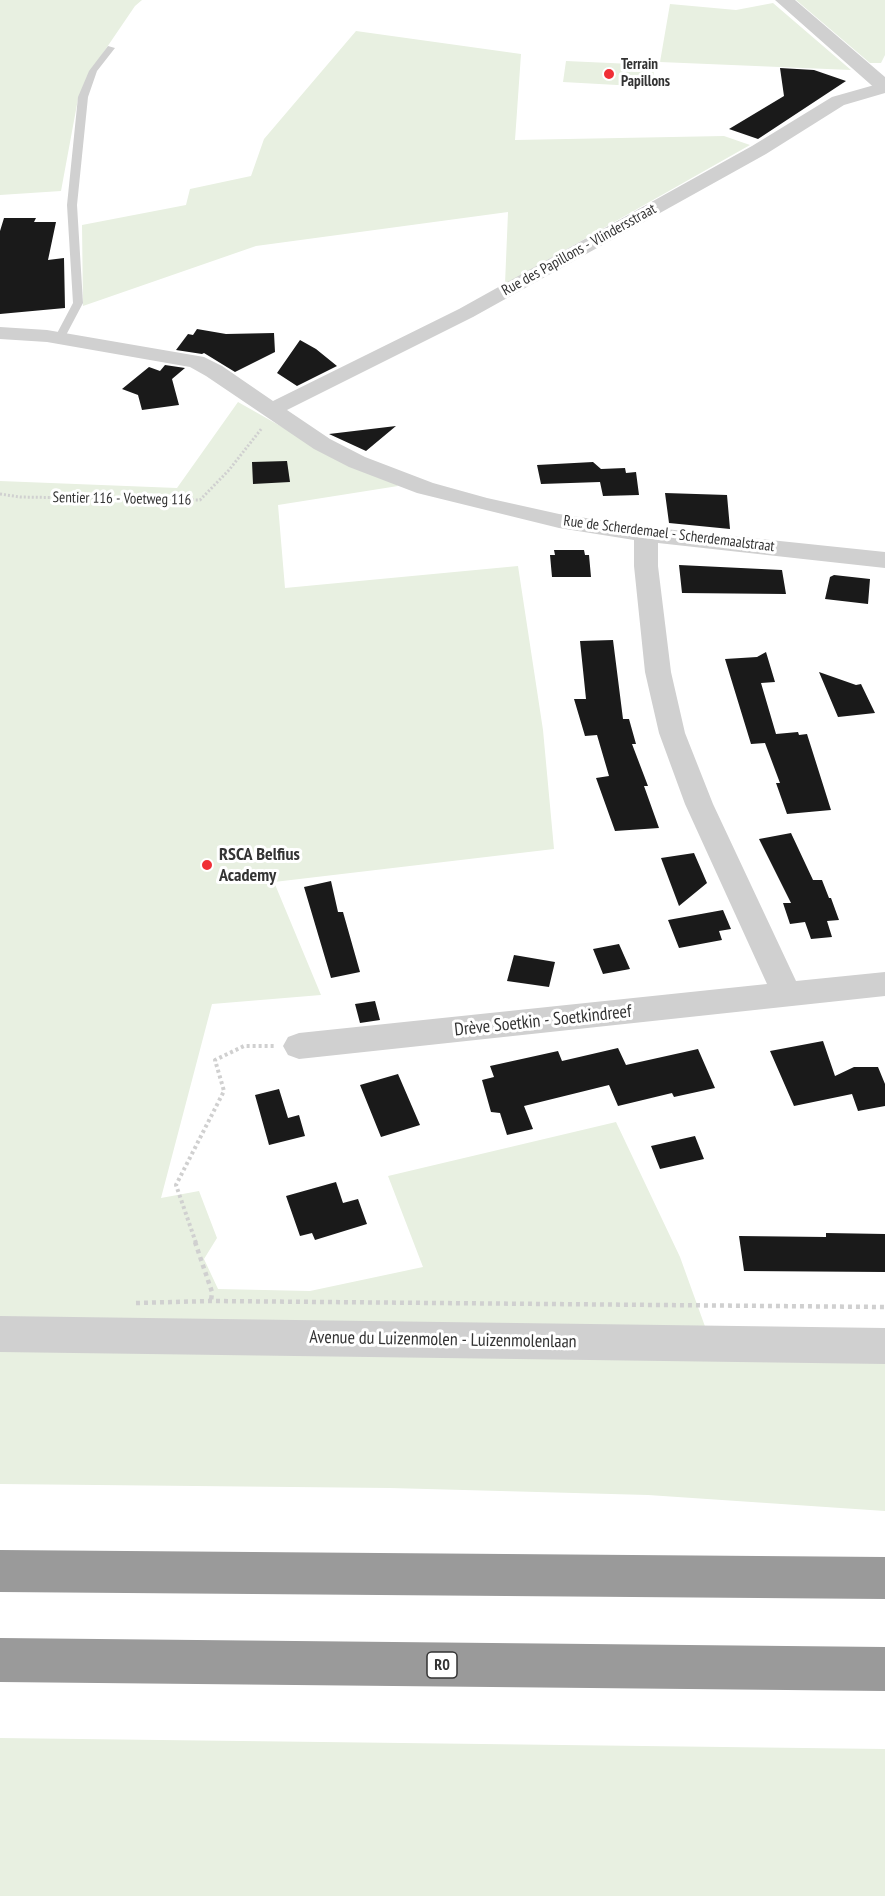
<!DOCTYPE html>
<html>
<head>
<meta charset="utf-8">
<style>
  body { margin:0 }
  canvas { display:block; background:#fff }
</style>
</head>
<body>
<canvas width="885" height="1896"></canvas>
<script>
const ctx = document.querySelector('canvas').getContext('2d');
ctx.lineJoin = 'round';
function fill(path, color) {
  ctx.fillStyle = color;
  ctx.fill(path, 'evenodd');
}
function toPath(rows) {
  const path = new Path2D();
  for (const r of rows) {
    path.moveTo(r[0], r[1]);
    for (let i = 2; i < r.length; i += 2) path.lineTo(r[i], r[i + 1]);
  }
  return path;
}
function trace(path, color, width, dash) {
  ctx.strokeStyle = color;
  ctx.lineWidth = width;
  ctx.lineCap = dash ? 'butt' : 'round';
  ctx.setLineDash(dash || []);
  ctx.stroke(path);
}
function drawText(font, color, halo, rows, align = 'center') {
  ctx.font = font + ' "PT Sans Narrow",sans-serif';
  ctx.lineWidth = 6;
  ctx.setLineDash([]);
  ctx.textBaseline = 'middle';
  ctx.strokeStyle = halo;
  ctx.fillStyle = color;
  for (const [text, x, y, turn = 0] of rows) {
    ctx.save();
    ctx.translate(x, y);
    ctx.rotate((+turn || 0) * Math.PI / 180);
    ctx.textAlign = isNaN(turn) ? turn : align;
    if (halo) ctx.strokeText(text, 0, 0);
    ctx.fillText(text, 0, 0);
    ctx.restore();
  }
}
const green = toPath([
  [0,0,142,0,135,6,103,53,78,99,61,191,0,195],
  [796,0,885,0,885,55,881,63,870,63],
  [773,3,851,70,660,62,670,4,736,10],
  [356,31,521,54,515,140,724,136,750,145,505,284,508,212,256,246,83,306,82,225,186,205,190,189,251,176,264,139],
  [566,61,654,65,653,87,563,82],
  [238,402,335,457,394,482,398,486,278,505,285,588,518,566,543,730,554,849,274,882,321,995,212,1004,161,1198,199,1191,217,1238,204,1259,218,1289,310,1291,423,1267,388,1176,616,1122,680,1257,716,1357,885,1358,885,1511,648,1495,390,1488,0,1484,0,481,177,488],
  [0,1738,885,1749,885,1896,0,1896]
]);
const building = toPath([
  [780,68,814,70,846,81,758,139,729,129,784,96],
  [4,218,36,218,34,222,56,222,48,260,64,258,65,308,0,314,0,231],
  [197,329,226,334,274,333,275,352,235,372,204,353,202,354,176,350,188,334,193,335],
  [300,340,316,349,337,366,297,386,277,373],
  [165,365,185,368,172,379,179,405,142,410,138,395,122,389,149,367,160,371],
  [396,426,366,451,329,434],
  [287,461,290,482,253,484,252,462],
  [593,462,601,469,625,468,626,473,636,472,639,495,603,496,600,482,541,484,537,465],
  [665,493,727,495,730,529,669,523],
  [554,550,584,550,585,555,589,555,591,577,552,577,550,555,555,555],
  [679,565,782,570,786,594,682,593],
  [834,575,870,579,868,604,825,599,830,577],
  [613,640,623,719,629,719,636,744,632,744,648,786,644,786,659,828,615,831,596,778,609,776,597,735,585,736,574,699,586,699,580,641],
  [766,652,775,682,761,683,776,734,798,732,799,735,807,734,831,810,787,814,776,783,780,783,765,743,751,744,725,659,757,657],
  [819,672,856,685,861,684,875,713,838,717],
  [791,833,813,880,822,880,829,898,831,898,839,920,827,921,832,937,811,939,805,922,790,924,783,903,791,903,759,839],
  [694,853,707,883,679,906,661,858],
  [331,881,338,912,343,912,360,972,331,978,304,887],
  [723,910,731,929,719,931,722,940,679,948,668,920],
  [619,944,630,969,603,974,593,949],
  [514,955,555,962,549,987,507,981],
  [375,1001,380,1020,360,1023,355,1004],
  [823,1041,835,1076,854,1067,878,1067,885,1084,885,1106,858,1111,852,1094,794,1106,770,1051],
  [618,1048,626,1065,698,1049,715,1088,674,1097,672,1093,618,1106,609,1085,524,1106,533,1129,507,1135,500,1113,491,1112,482,1080,494,1077,490,1066,558,1051,562,1061],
  [398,1074,420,1125,381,1137,360,1085],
  [279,1089,288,1118,299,1115,305,1136,269,1145,255,1095],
  [695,1136,704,1159,660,1169,651,1146],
  [336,1182,343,1203,358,1199,367,1224,315,1240,312,1233,300,1236,286,1196],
  [826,1233,885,1234,885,1272,744,1271,739,1236,826,1237]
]);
const pathFar2 = toPath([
  [0,494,20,497,200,500,229,470,262,428]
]);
const pathFar1 = toPath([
  [196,1243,176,1185,224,1091,215,1060,244,1046,274,1046]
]);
const path = toPath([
  [195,1242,212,1292,211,1301],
  [136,1303,211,1301,885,1307]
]);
const service = toPath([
  [108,46,115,48,97,71,88,97,77,205,83,303,64,339,59,342,54,339,73,303,67,205,78,97,89,71,108,46]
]);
const minor = toPath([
  [885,82,885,93,844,105,766,154,473,317,287,410,330,439,365,457,433,483,487,498,559,514,646,527,885,552,885,568,658,543,658,566,671,672,685,733,713,804,796,981,885,972,885,996,299,1059,288,1055,283,1046,288,1037,299,1033,767,984,685,804,659,733,645,672,634,566,634,540,559,528,417,493,349,467,314,449,206,376,190,367,47,342,0,339,0,327,47,330,204,357,222,366,273,401,459,309,752,146,832,97,885,82]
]);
const tertiary = toPath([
  [775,0,795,0,885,77,885,93,878,91,775,0],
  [0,1316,885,1328,885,1364,0,1352,0,1316]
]);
const motorway = toPath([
  [0,1550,885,1557,885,1599,0,1592,0,1550],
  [0,1638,885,1647,885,1691,0,1682,0,1638]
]);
const markers = [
  [609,74,6,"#f02f36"],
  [207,865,6,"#f02f36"]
];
const farPoinames = [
  ["Terrain",621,65],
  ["Papillons",621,82]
];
const farStreetnames = [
  ["Rue des Papillons - Vlindersstraat",579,250,-29],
  ["Sentier 116 - Voetweg 116",122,499,1],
  ["Rue de Scherdemael - Scherdemaalstraat",669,534,7]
];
const shields = [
  [442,1665,30]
];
const shieldNames = [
  ["R0",442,1665]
];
const poiNames = [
  ["RSCA Belfius",219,855],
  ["Academy",219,876]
];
const streetNames = [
  ["Drève Soetkin - Soetkindreef",543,1021,-6],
  ["Avenue du Luizenmolen - Luizenmolenlaan",443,1340,1]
];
fill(green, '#e8f0e1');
fill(building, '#1a1a1a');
trace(pathFar2, '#d0d0d0', 3, [2, 2]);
trace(pathFar1, '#d0d0d0', 4, [3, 3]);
trace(path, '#d0d0d0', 4.5, [4, 4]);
fill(service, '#d0d0d0');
fill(minor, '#d0d0d0');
fill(tertiary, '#d0d0d0');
fill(motorway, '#9a9a9a');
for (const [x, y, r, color] of markers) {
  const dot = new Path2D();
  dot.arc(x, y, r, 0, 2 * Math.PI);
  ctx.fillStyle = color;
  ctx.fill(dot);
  trace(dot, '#fff', 2);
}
drawText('bold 15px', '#333', '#fff', farPoinames, 'left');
drawText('15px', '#333', '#fff', farStreetnames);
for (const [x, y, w] of shields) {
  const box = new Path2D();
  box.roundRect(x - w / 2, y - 13, w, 26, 4.5);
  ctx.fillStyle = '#fff';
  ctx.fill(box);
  trace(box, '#333', 1.5);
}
drawText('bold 16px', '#333', null, shieldNames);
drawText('bold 18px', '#333', '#fff', poiNames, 'left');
drawText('18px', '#333', '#fff', streetNames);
</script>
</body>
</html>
